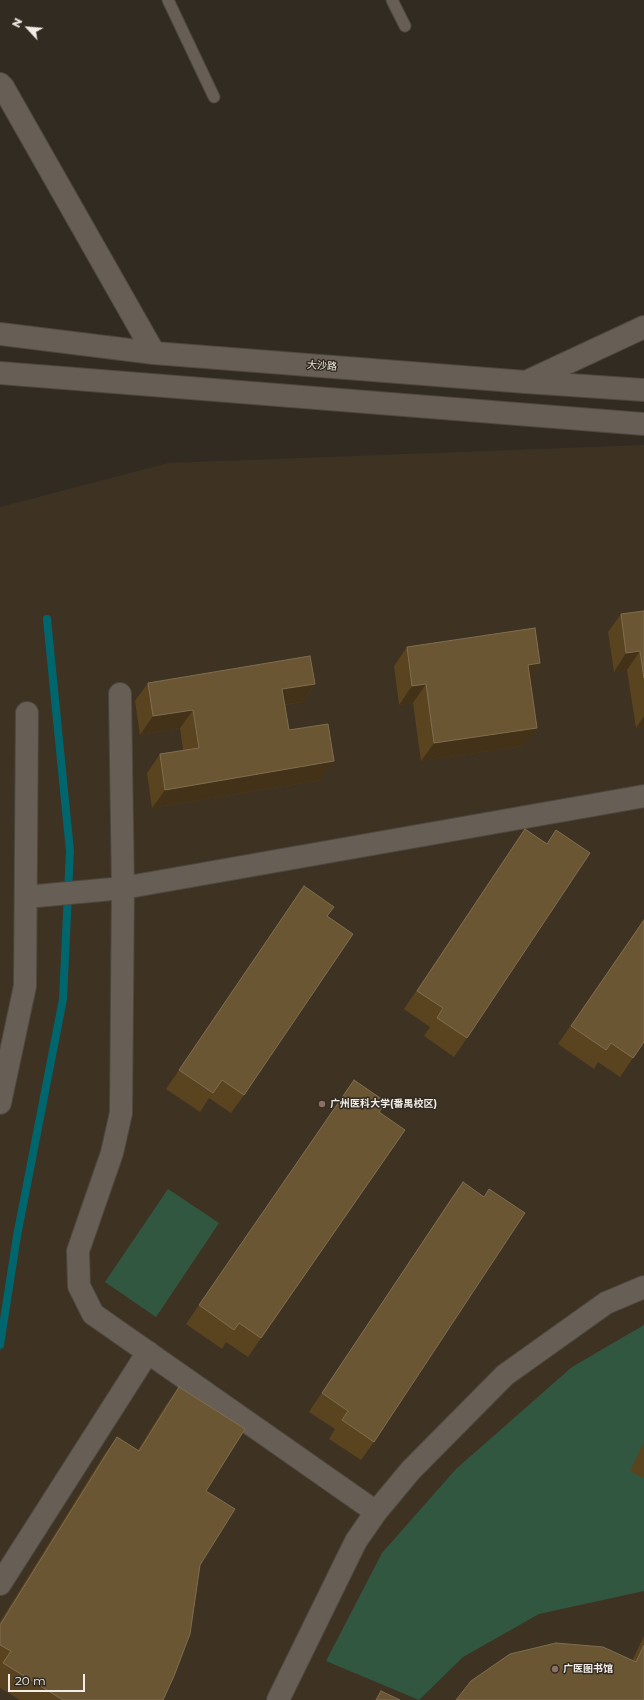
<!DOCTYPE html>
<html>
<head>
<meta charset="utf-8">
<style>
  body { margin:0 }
  #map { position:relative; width:644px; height:1700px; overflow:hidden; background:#322b22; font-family:Montserrat,sans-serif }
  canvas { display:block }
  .north { position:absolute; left:8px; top:8px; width:40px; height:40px; -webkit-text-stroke:3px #322b22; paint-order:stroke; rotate:296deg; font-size:11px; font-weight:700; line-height:16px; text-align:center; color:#f1ece6 }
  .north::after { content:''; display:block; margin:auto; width:14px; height:18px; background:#f1ece6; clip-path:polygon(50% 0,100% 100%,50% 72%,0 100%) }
  .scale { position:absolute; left:8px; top:1674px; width:77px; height:18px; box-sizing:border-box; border:2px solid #f1ece6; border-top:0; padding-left:5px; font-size:12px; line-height:14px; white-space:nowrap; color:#f1ece6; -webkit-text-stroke:3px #322b22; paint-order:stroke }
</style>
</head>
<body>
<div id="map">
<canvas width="644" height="1700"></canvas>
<div class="north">N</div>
<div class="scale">20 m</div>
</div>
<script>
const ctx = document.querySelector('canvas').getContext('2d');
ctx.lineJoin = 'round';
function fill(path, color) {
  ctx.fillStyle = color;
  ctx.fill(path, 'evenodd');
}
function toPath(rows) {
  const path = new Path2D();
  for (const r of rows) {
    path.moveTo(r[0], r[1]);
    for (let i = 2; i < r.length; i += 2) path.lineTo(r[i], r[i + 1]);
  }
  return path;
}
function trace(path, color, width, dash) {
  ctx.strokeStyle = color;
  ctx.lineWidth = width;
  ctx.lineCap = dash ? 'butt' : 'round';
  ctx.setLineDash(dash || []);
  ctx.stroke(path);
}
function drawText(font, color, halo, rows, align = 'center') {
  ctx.font = font + ' Montserrat,"Noto Sans SC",sans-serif';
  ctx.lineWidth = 3;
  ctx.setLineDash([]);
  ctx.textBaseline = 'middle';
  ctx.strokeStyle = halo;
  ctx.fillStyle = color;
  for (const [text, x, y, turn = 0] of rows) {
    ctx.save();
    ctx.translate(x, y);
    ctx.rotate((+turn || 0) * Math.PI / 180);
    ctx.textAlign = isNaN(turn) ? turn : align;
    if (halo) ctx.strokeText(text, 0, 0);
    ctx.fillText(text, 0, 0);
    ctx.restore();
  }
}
const education = toPath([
  [644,445,644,1700,0,1700,0,507,168,463]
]);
const green = toPath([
  [168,1189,219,1223,156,1317,105,1282],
  [644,1325,644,1591,539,1614,463,1657,419,1700,326,1661,382,1553,456,1469,572,1367]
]);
const stream = toPath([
  [0,1345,17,1236,63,999,70,851,47,619]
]);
const service = toPath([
  [168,0,214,97],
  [392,0,405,26]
]);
const minor = toPath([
  [0,84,3,87,154,353],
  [526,382,644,327],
  [120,694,123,888,121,1113,112,1153,78,1251,79,1286,93,1314,376,1512],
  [26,897,123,888,644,796],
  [0,1103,25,986,27,713],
  [0,1584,148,1352],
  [278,1700,356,1541,376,1512,411,1470,505,1375,606,1303,644,1287]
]);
const tertiary = toPath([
  [0,334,154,353,526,382,644,390],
  [0,373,644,424]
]);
const wall = toPath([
  [644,611,644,727,636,728,627,670,614,672,608,632,621,614],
  [407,647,540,663,530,678,524,746,421,761,413,703,399,705,394,666],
  [148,683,315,684,302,702,285,705,289,730,321,780,152,808,147,773,160,754,183,750,180,728,140,735,135,701],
  [525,829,547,844,556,830,467,1038,454,1057,424,1036,430,1027,404,1009],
  [304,886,327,916,244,1095,231,1113,209,1098,200,1112,166,1089],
  [644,919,644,1042,620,1077,598,1062,594,1069,558,1044],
  [354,1080,379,1112,405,1130,248,1357,226,1342,222,1349,186,1324],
  [463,1182,374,1442,361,1460,329,1439,335,1429,309,1412,450,1200],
  [179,1387,206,1491,200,1565,163,1700,20,1700,0,1688,0,1622,104,1455,117,1437,138,1450,166,1405],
  [644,1442,644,1478,630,1471],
  [644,1636,644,1700,632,1661]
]);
const shadedWall = toPath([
  [640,651,627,670,614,672,626,653],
  [540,663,528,681,528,665],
  [315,684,302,702,269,707,282,689],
  [426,684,413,703,399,705,412,686],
  [193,710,180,728,140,735,153,716],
  [644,716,644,727,636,728],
  [537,728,524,746,421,761,434,743],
  [334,761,321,780,152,808,165,790]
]);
const building = toPath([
  [644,611,644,678,640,651,626,653,621,614,644,611],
  [535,628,540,663,528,665,537,728,434,743,426,684,412,686,407,647,535,628],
  [310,656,315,684,282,689,289,730,328,724,334,761,165,790,160,754,199,748,193,710,153,716,148,683,310,656],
  [525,829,547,844,556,830,590,853,467,1038,437,1018,443,1008,417,991,525,829],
  [304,886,334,907,327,916,353,934,244,1095,222,1080,213,1093,179,1070,304,886],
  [644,920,644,1042,633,1058,611,1043,606,1050,571,1026,644,920],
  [354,1080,386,1102,379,1112,405,1130,261,1338,239,1323,234,1330,199,1305,354,1080],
  [463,1182,484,1197,489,1189,525,1213,374,1442,342,1420,348,1411,322,1393,463,1182],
  [179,1387,245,1429,206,1491,235,1509,200,1565,190,1634,174,1676,163,1700,63,1700,3,1663,11,1651,0,1645,0,1625,117,1437,139,1451,179,1387],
  [556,1643,603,1647,636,1662,644,1645,644,1700,456,1700,471,1681,510,1654,556,1643],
  [381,1691,400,1700,376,1700,381,1691]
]);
const markers = [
  [322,1104,4,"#8d6e63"],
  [555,1669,4,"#8d6e63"]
];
const streetNames = [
  ["大沙路",322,366,4]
];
const poiNames = [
  ["广州医科大学(番禺校区)",330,1104],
  ["广医图书馆",563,1669]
];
fill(education, '#3e3223');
fill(green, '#325741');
trace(stream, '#00666e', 8);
trace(service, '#4e4840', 13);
trace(minor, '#4e4840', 24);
trace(tertiary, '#4e4840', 24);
trace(service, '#675f55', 11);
trace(minor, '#675f55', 22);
trace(tertiary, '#675f55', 22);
fill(wall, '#5a441f');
fill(shadedWall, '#433217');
fill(building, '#6b5634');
trace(building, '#806d50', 1);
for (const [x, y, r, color] of markers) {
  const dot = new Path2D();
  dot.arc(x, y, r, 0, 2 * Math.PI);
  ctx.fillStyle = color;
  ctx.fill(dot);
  trace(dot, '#322b22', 1.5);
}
drawText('10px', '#f1ece6', '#322b22', streetNames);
drawText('bold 10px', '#f1ece6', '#322b22', poiNames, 'left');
</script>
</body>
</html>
